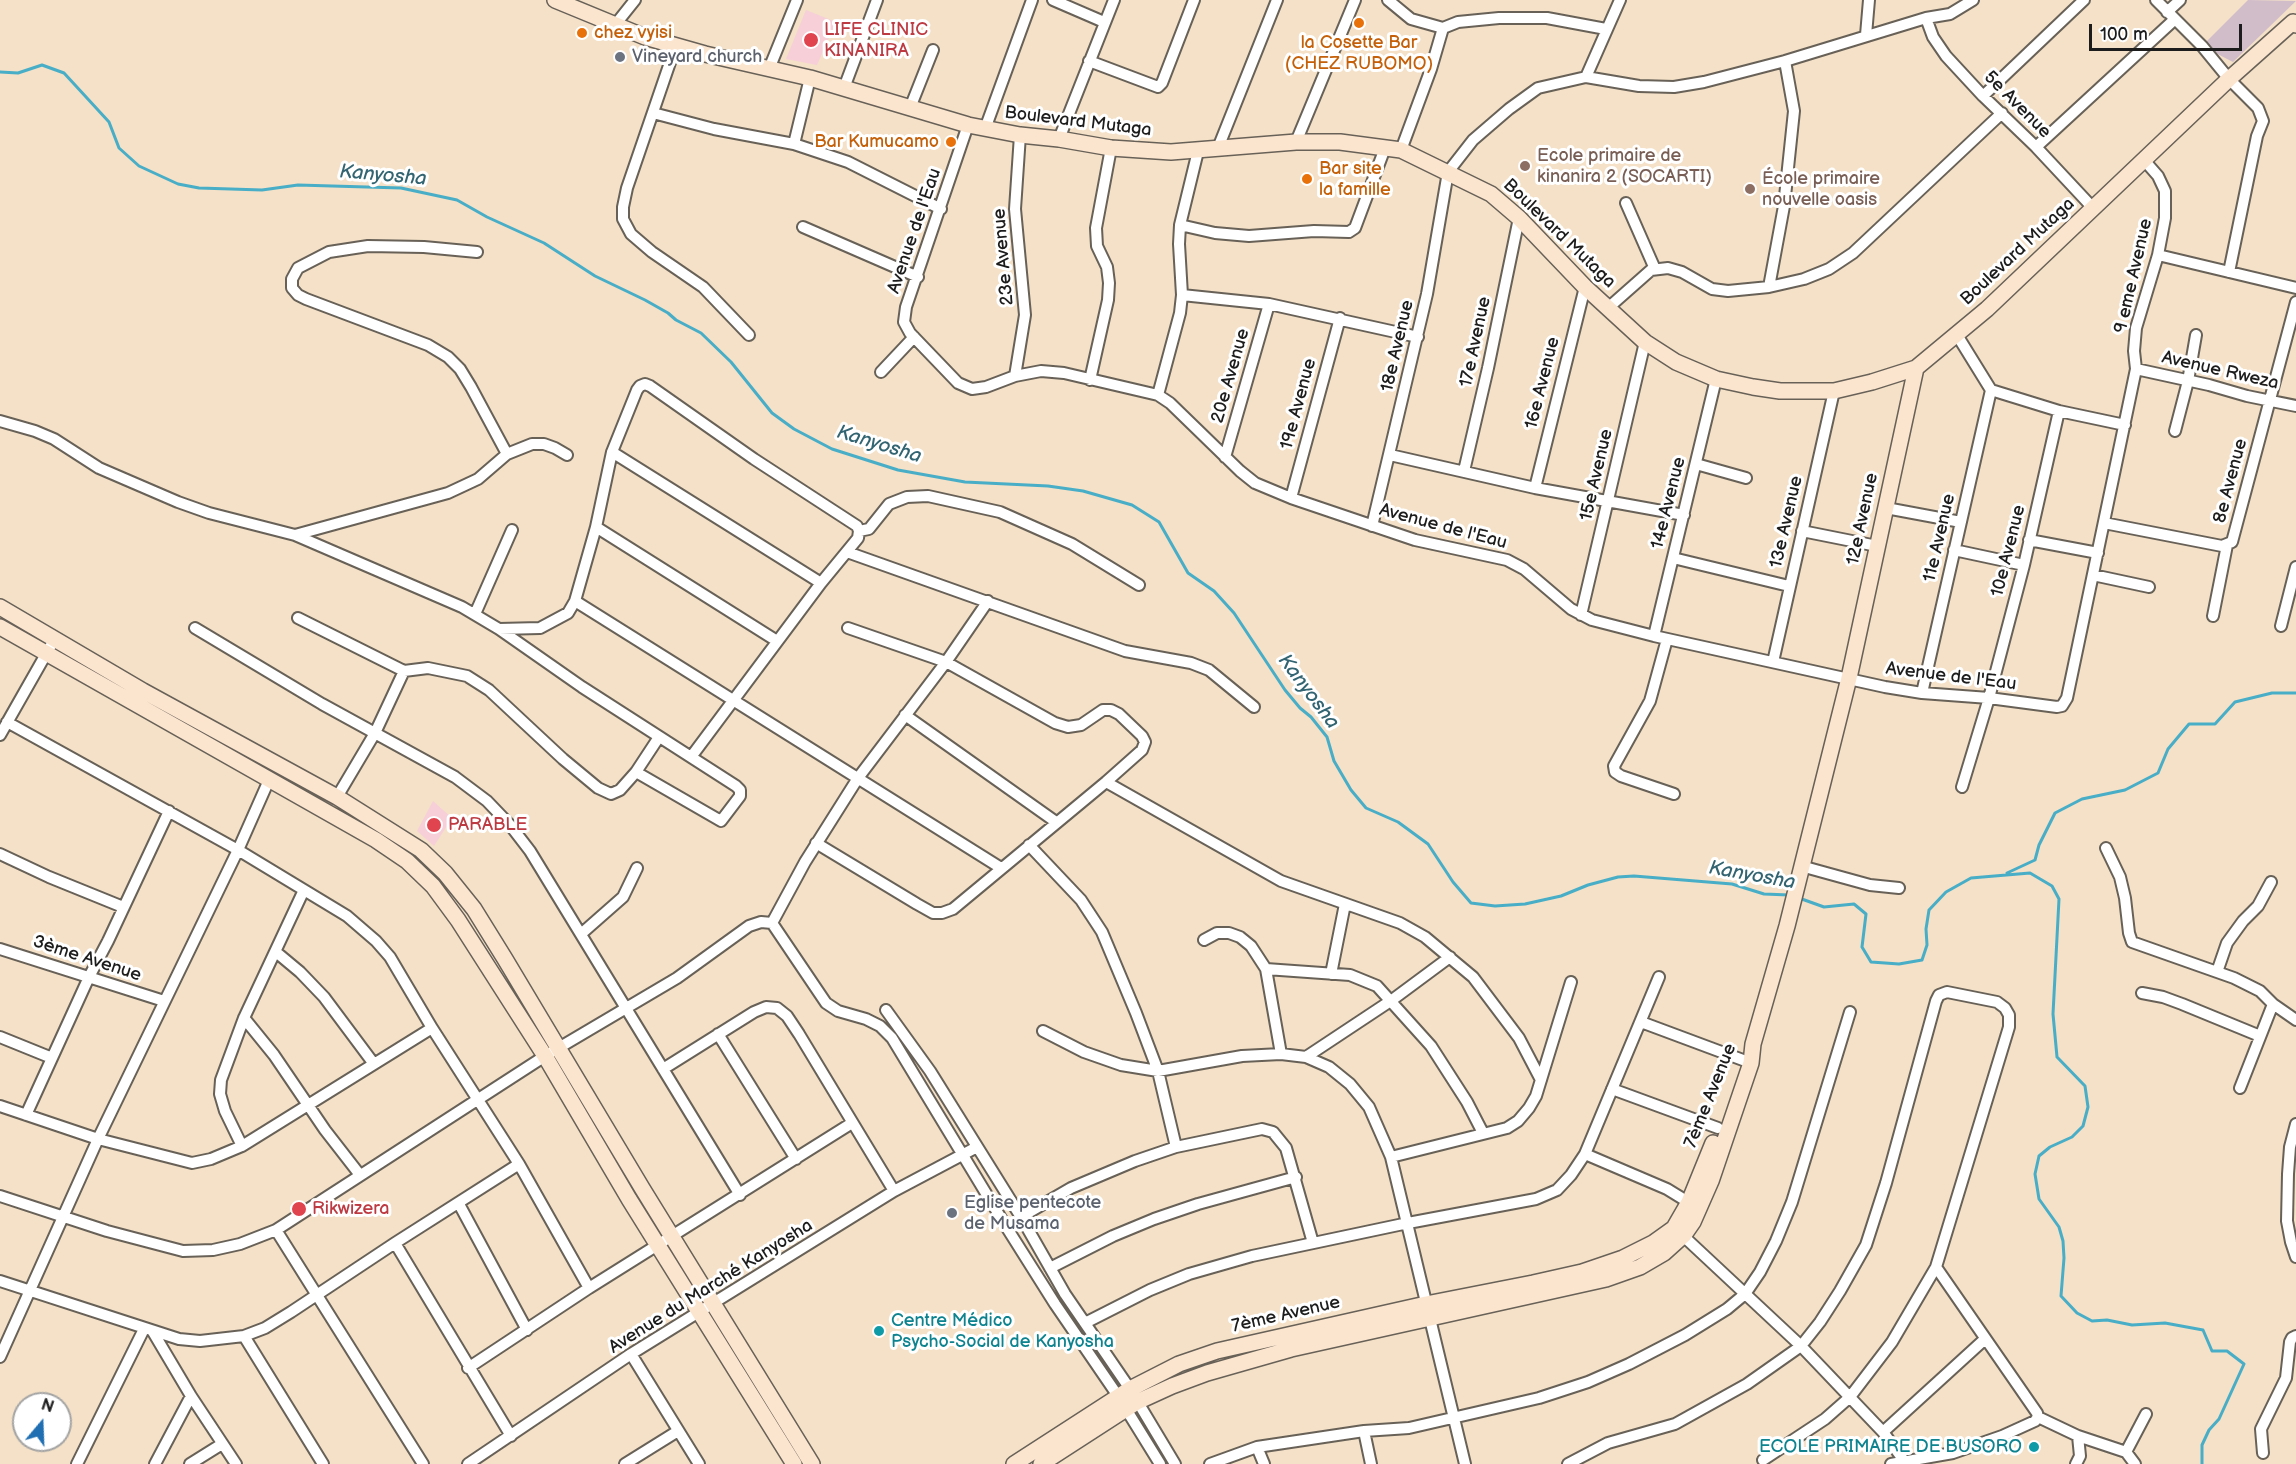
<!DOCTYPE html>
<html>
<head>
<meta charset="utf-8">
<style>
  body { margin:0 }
  #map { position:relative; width:2296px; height:1464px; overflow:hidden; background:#f4e1c7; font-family:"Balsamiq Sans",sans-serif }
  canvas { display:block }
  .north { position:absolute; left:12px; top:1392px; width:60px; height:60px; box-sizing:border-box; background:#fff; border:2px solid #a4a4a4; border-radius:50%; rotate:19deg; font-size:16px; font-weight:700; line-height:24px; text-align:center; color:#1c1c1c }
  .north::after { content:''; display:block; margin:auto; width:21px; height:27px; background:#1f6fb2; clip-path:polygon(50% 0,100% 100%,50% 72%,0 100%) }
  .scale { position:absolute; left:2089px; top:24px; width:153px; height:27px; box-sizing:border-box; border:3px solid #1c1c1c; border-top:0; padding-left:8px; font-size:18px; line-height:21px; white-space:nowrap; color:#1c1c1c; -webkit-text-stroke:4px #fff; paint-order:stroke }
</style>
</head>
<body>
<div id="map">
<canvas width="2296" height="1464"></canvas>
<div class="north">N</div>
<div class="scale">100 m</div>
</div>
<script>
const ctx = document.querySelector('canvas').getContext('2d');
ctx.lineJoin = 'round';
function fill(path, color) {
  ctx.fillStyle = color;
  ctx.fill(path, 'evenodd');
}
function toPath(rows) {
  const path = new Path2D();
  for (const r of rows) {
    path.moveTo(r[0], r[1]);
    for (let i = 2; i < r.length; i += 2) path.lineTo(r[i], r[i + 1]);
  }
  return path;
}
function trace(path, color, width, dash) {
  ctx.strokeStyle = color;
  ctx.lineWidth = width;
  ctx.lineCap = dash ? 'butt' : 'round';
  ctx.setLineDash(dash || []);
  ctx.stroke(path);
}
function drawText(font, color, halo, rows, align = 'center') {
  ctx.font = font + ' "Balsamiq Sans",sans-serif';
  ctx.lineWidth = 6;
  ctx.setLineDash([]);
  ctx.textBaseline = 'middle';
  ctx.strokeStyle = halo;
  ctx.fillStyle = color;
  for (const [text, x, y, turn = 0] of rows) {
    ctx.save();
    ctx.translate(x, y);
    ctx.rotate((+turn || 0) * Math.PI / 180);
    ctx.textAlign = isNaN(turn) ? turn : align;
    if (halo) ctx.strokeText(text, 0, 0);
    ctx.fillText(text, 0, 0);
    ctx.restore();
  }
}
const built = toPath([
  [806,10,836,22,817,65,786,59],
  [433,801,452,818,434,846,417,831]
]);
const industrial = toPath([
  [2248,0,2296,1,2233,62,2202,46]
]);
const stream = toPath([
  [0,72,18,73,42,65,64,73,109,122,119,148,139,166,178,184,199,188,262,190,298,185,401,188,457,200,487,217,544,243,595,276,645,300,668,313,676,320,701,333,731,362,772,413,794,429,832,449,898,470,965,482,1048,486,1083,491,1132,505,1159,522,1188,573,1214,591,1234,613,1285,690,1300,708,1311,717,1327,737,1334,761,1351,790,1366,808,1398,822,1428,844,1453,882,1471,903,1495,906,1525,904,1561,896,1588,885,1618,877,1634,876,1732,884,1764,894,1789,895],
  [2007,873,2035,860,2039,845,2055,813,2082,799,2125,790,2158,773,2168,749,2189,724,2215,724,2235,702,2272,693,2296,693],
  [1799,898,1824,907,1854,904,1866,914,1862,947,1871,962,1899,964,1922,960,1927,945,1926,929,1929,910,1946,892,1971,878,2030,873,2052,886,2059,899,2053,1014,2057,1057,2085,1086,2088,1107,2083,1126,2072,1137,2050,1147,2039,1156,2035,1174,2039,1199,2059,1227,2063,1241,2064,1258,2061,1296,2077,1313,2092,1321,2107,1320,2132,1325,2165,1323,2203,1330,2212,1351,2227,1351,2244,1364,2219,1419,2209,1430,2202,1445,2202,1464]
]);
const street = toPath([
  [1053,0,1104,22],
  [1388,0,1411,19,1443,28,1431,69,1401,150],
  [2156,0,2202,46,2229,79,2258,108,2263,121,2257,136,2229,272],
  [2167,12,2180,0],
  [1926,18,1933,37,1946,56,1983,96,2036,147,2093,208],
  [615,25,635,0],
  [1443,28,1458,22,1499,18,1547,18,1606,29],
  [1866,35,1869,0],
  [676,45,627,188,623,207,623,219,631,234,652,252,703,287,749,335],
  [1089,61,1158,87,1162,83,1194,0],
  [769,69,797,0],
  [1586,77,1620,0],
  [844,88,877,0],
  [1983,96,2084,0],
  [910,108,933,50],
  [653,113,714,129,794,144,848,162,941,209],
  [968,125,906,307,904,322,910,333,958,383,972,389,986,387,1015,376,1041,371,1064,373,1158,395,1170,403,1240,471,1255,483,1291,498,1415,540,1507,560,1524,569,1571,609,1592,620,1654,636,1885,687,1922,693,1989,698,2057,707,2062,706,2067,698,2136,369,2134,351,2136,328,2158,255,2165,218,2165,191,2158,176,2144,160],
  [985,129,1032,0],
  [1059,139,1114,0],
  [1296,142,1355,0],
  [794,144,810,78],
  [2036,147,2174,20],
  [1218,148,1277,0],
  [1626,203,1655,269],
  [1180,225,1215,233,1249,236,1314,231,1349,232,1355,228,1385,148],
  [803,227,918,277],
  [477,252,424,247,368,246,329,252,298,268,292,279,292,288,298,295,306,299,428,345,448,357,460,369,471,387,507,454],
  [2158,255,2296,288],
  [1769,287,1784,206,1794,111,1785,61],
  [1182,295,1269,304,1418,337],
  [1608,308,1651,270,1668,268,1682,272,1712,289,1728,291,1769,287,1804,279,1829,269,1853,253,2002,113],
  [1957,335,1991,390,2059,411,2125,425],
  [2136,369,2209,385,2247,396,2296,406],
  [881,372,914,337],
  [1015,376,1025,315,1015,209,1020,135],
  [1090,380,1108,300,1109,283,1107,267,1097,246,1096,228,1111,148],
  [1158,395,1180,313,1182,295,1179,244,1180,225,1198,151],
  [0,421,35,431,54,439,99,468,178,502,209,513,295,535,462,607,499,629,582,687,736,786,740,790,740,796,721,821,636,772],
  [2175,431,2188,381,2196,335],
  [612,452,821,583],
  [1390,455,1535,488,1684,515],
  [1225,457,1269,304],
  [1696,464,1746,478],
  [1464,471,1488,368,1519,218],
  [1535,488,1585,287],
  [1291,498,1340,318],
  [1886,508,1961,522],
  [2104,523,2222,546,2232,542,2296,302],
  [1372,526,1427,294,1448,172,1473,140,1509,109,1538,88,1586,77,1639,86,1674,87,1704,82,1785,61,1926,18,1950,14,1973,0],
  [596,527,777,641],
  [859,531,869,529,889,504,907,497,928,496,1000,512,1072,544,1139,585],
  [1802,531,1877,546],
  [295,535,448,493,478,479,507,454,532,444,544,444,555,448,567,455],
  [2029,540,2098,553],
  [1954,550,2024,565],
  [847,552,1125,651,1191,663,1209,670,1254,707],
  [1673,558,1789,586],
  [2093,575,2149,587],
  [575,601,1001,868],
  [475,614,512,530],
  [1581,615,1645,342],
  [2213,616,2227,545],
  [298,618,404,671,428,668,467,676,489,690,563,759,598,788,611,794,620,790,636,772,659,737],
  [2281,626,2296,567],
  [195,628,322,704,455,777,487,801,510,825,530,851,740,1195],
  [499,629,540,628,568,613,575,601,596,527,612,452,637,390,640,386,645,384,650,386,754,459,857,526,859,531,858,538,821,583,691,757],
  [1654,636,1716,379],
  [1667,639,1650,701,1614,766,1615,772,1621,776,1674,794],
  [1773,662,1834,391],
  [1922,693,1991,390],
  [905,715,1056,822],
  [7,722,238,850,347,916,376,941,390,957,432,1028,519,1164,589,1288],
  [0,735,54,640],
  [1106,782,1281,881,1400,923,1425,937,1473,977,1519,1038,1541,1080],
  [1962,787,1989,698,2024,565,2059,411],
  [337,797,375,733,404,671],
  [816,843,917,904,933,913,942,913,953,909,1106,782,1142,750,1145,742,1142,736,1119,714,1111,710,1103,710,1081,725,1068,727,1055,723,946,662,848,628],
  [1029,845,1081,900,1102,932,1136,1013,1158,1071,1176,1147],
  [2106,848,2120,877,2125,898,2129,933,2132,942,2234,978,2260,991,2273,1004,2296,1020],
  [0,854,49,877,123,907],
  [1801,866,1870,885,1899,888],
  [772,923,805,862,858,778,946,662,988,601],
  [581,934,623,897,637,868],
  [1204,940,1217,933,1229,933,1240,937,1251,946,1266,969,1350,975,1377,986,1431,1046,1467,1102,1483,1133],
  [0,949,164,1001],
  [276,952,300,972,324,997,374,1064],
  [1266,969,1281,1054],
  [2217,972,2227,943,2243,921,2258,906,2271,882],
  [1331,974,1345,904],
  [2142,993,2163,997,2182,1004,2260,1036],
  [886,1010,930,1071,1021,1217,1065,1294,1130,1389,1175,1464],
  [244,1018,274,1055,325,1130,360,1175],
  [1641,1022,1751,1063],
  [1043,1031,1084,1052,1121,1065,1158,1071,1242,1056,1281,1054,1306,1057,1329,1067,1350,1084,1369,1107,1391,1157,1465,1464],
  [718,1034,796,1159],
  [0,1037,52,1058],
  [1306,1057,1392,1000,1450,957],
  [663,1069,754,1012,766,1007,777,1008,787,1016,799,1034,894,1191],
  [2240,1088,2273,1004],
  [1612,1089,1718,1128],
  [0,1106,98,1139,192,1163,211,1159,242,1146,432,1028],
  [26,1115,89,977,108,941,169,811],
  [2296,1124,2290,1147,2288,1174,2287,1221,2291,1242,2296,1257],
  [242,1146,225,1111,220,1094,221,1080,244,1018,303,892],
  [1585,1154,1667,1189,1693,1205],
  [1391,1157,1507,1128,1518,1121,1529,1108,1536,1096,1571,982],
  [0,1196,107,1231,183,1251,213,1250,240,1244,276,1230,545,1056,677,978,749,926,761,922,772,923,826,1003,838,1011,866,1019,880,1026,892,1038,1007,1228,1055,1304,1118,1396,1160,1464],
  [459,1204,527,1330],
  [1021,1217,1071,1188,1135,1161,1176,1147,1262,1129,1273,1132,1286,1148,1313,1243],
  [276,1230,423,1464],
  [1679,1232,1801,1346,1883,1432,1905,1462],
  [395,1243,511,1436],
  [1936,1267,2037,1413,2038,1417,2078,1436,2126,1452,2135,1464],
  [1050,1268,1113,1236,1154,1219,1198,1204,1296,1177],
  [0,1281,179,1339,200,1341,244,1336,265,1328,291,1312,395,1243,519,1164],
  [1085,1323,1150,1290,1189,1274,1252,1256,1408,1223,1536,1199,1557,1190,1571,1175,1585,1154,1659,977],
  [153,1332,191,1396,236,1464],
  [244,1336,323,1464],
  [631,1354,699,1464],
  [0,1357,98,1139,238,850,269,780],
  [468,1368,589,1288,852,1123],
  [1364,1431,1371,1464],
  [1883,1432,1985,1339],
  [1257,1447,1264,1464],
  [2126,1452,2146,1414],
  [2263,1453,2261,1429,2286,1378,2290,1342,2292,1338,2296,1336],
  [77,1464,144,1329],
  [155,1464,191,1396],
  [190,1464,222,1444],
  [468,1464,631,1354,894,1191,977,1147],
  [625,1464,678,1431],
  [1210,1464,1257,1447,1364,1431,1409,1428,1539,1398,1588,1382,1629,1364,1685,1335,1727,1309,1745,1294,1760,1272,1776,1241,1792,1202,1850,1012],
  [1568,1464,1608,1443,1675,1424,1747,1384,1801,1346,1820,1322,1840,1291,1866,1245,1886,1183,1936,1001,1939,995,1947,992,1997,1002,2005,1008,2009,1015,2009,1027,1936,1267,1892,1342,1850,1397,1825,1419,1763,1460],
  [1891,1464,1953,1453,2002,1436,2035,1421,2038,1417],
  [2076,1464,2080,1456,2078,1436]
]);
const secondary = toPath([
  [555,0,645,37,705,54,810,78,968,125,1020,135,1059,139,1111,148,1171,152,1296,142,1340,142,1401,150,1491,194,1519,218,1585,287,1645,342,1676,362,1716,379,1753,387,1780,391,1834,391,1872,382,1916,368,1987,309,2229,79,2293,22,2296,25],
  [0,607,143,691,337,797,421,850,445,873,474,909,505,959,642,1188,812,1464],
  [0,627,376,840,407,861,433,886,458,920,545,1056,629,1199,794,1464],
  [1014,1464,1130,1389,1179,1364,1217,1351,1426,1304,1533,1283,1582,1272,1623,1258,1653,1243,1674,1228,1689,1202,1713,1143],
  [1041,1464,1137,1402,1172,1386,1207,1373,1291,1349,1606,1279,1640,1267,1664,1253,1684,1235,1693,1222,1711,1181,1751,1063,1753,1044,1787,926,1849,678,1916,368]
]);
const markers = [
  [1359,23,6,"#e8710a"],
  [582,33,6,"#e8710a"],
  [811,40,8,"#e0444e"],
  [620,57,6,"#6b7280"],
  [951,142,6,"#e8710a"],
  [1525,166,6,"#8d6e63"],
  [1307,179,6,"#e8710a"],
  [1750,189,6,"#8d6e63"],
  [434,825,8,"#e0444e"],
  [299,1209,8,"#e0444e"],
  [952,1213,6,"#6b7280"],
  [879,1331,6,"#0f9aa8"],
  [2034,1447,6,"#0f9aa8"]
];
const healthNames = [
  ["LIFE CLINIC",824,30],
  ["KINANIRA",824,51],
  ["PARABLE",448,825],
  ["Rikwizera",312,1209]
];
const foodNames = [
  ["chez vyisi",594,33],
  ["la Cosette Bar",1359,43,"center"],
  ["(CHEZ RUBOMO)",1359,64,"center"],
  ["Bar Kumucamo",939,142,"right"],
  ["Bar site",1319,169],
  ["la famille",1319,190]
];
const worshipNames = [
  ["Vineyard church",632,57],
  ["Eglise pentecote",964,1203],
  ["de Musama",964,1224]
];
const streetNames = [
  ["5e Avenue",2017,105,45],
  ["Boulevard Mutaga",1078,122,7],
  ["Avenue de l'Eau",915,231,-71],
  ["Boulevard Mutaga",1559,234,44],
  ["Boulevard Mutaga",2018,252,-43],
  ["23e Avenue",1004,257,-95],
  ["9 eme Avenue",2134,276,-77],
  ["17e Avenue",1476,342,-78],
  ["18e Avenue",1398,346,-77],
  ["Avenue Rweza",2220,371,13],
  ["20e Avenue",1231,376,-74],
  ["16e Avenue",1543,383,-76],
  ["19e Avenue",1299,404,-75],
  ["15e Avenue",1597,475,-77],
  ["8e Avenue",2231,481,-75],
  ["14e Avenue",1669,503,-76],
  ["12e Avenue",1863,519,-78],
  ["13e Avenue",1787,522,-77],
  ["Avenue de l'Eau",1443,527,15],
  ["11e Avenue",1940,538,-77],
  ["10e Avenue",2009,551,-76],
  ["Avenue de l'Eau",1951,677,7],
  ["3ème Avenue",87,959,18],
  ["7ème Avenue",1711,1096,-68],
  ["Avenue du Marché Kanyosha",711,1287,-32],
  ["7ème Avenue",1286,1315,-13]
];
const educationNames = [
  ["Ecole primaire de",1537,156],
  ["kinanira 2 (SOCARTI)",1537,177],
  ["École primaire",1762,179],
  ["nouvelle oasis",1762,200]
];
const cultureNames = [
  ["Centre Médico",891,1321],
  ["Psycho-Social de Kanyosha",891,1342],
  ["ECOLE PRIMAIRE DE BUSORO",2022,1447,"right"]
];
const waterNames = [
  ["Kanyosha",383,176,5],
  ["Kanyosha",879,445,17],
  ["Kanyosha",1308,692,53],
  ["Kanyosha",1752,876,10]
];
fill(built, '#f6cfd8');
fill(industrial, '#d1bdca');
trace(stream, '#48adc7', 3);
trace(street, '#686158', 14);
trace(secondary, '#686158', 18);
trace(street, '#fff', 10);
trace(secondary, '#fce5cf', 15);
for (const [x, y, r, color] of markers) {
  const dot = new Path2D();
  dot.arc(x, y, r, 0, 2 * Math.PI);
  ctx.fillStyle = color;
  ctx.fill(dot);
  trace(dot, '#fff', 2);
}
drawText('18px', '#be3a42', '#fff', healthNames, 'left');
drawText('18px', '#c56008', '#fff', foodNames, 'left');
drawText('18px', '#5b616d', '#fff', worshipNames, 'left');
drawText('18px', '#1c1c1c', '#fff', streetNames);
drawText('18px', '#785e54', '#fff', educationNames, 'left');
drawText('18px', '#0d838f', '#fff', cultureNames, 'left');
drawText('italic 20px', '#326472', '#fff', waterNames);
</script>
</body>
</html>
